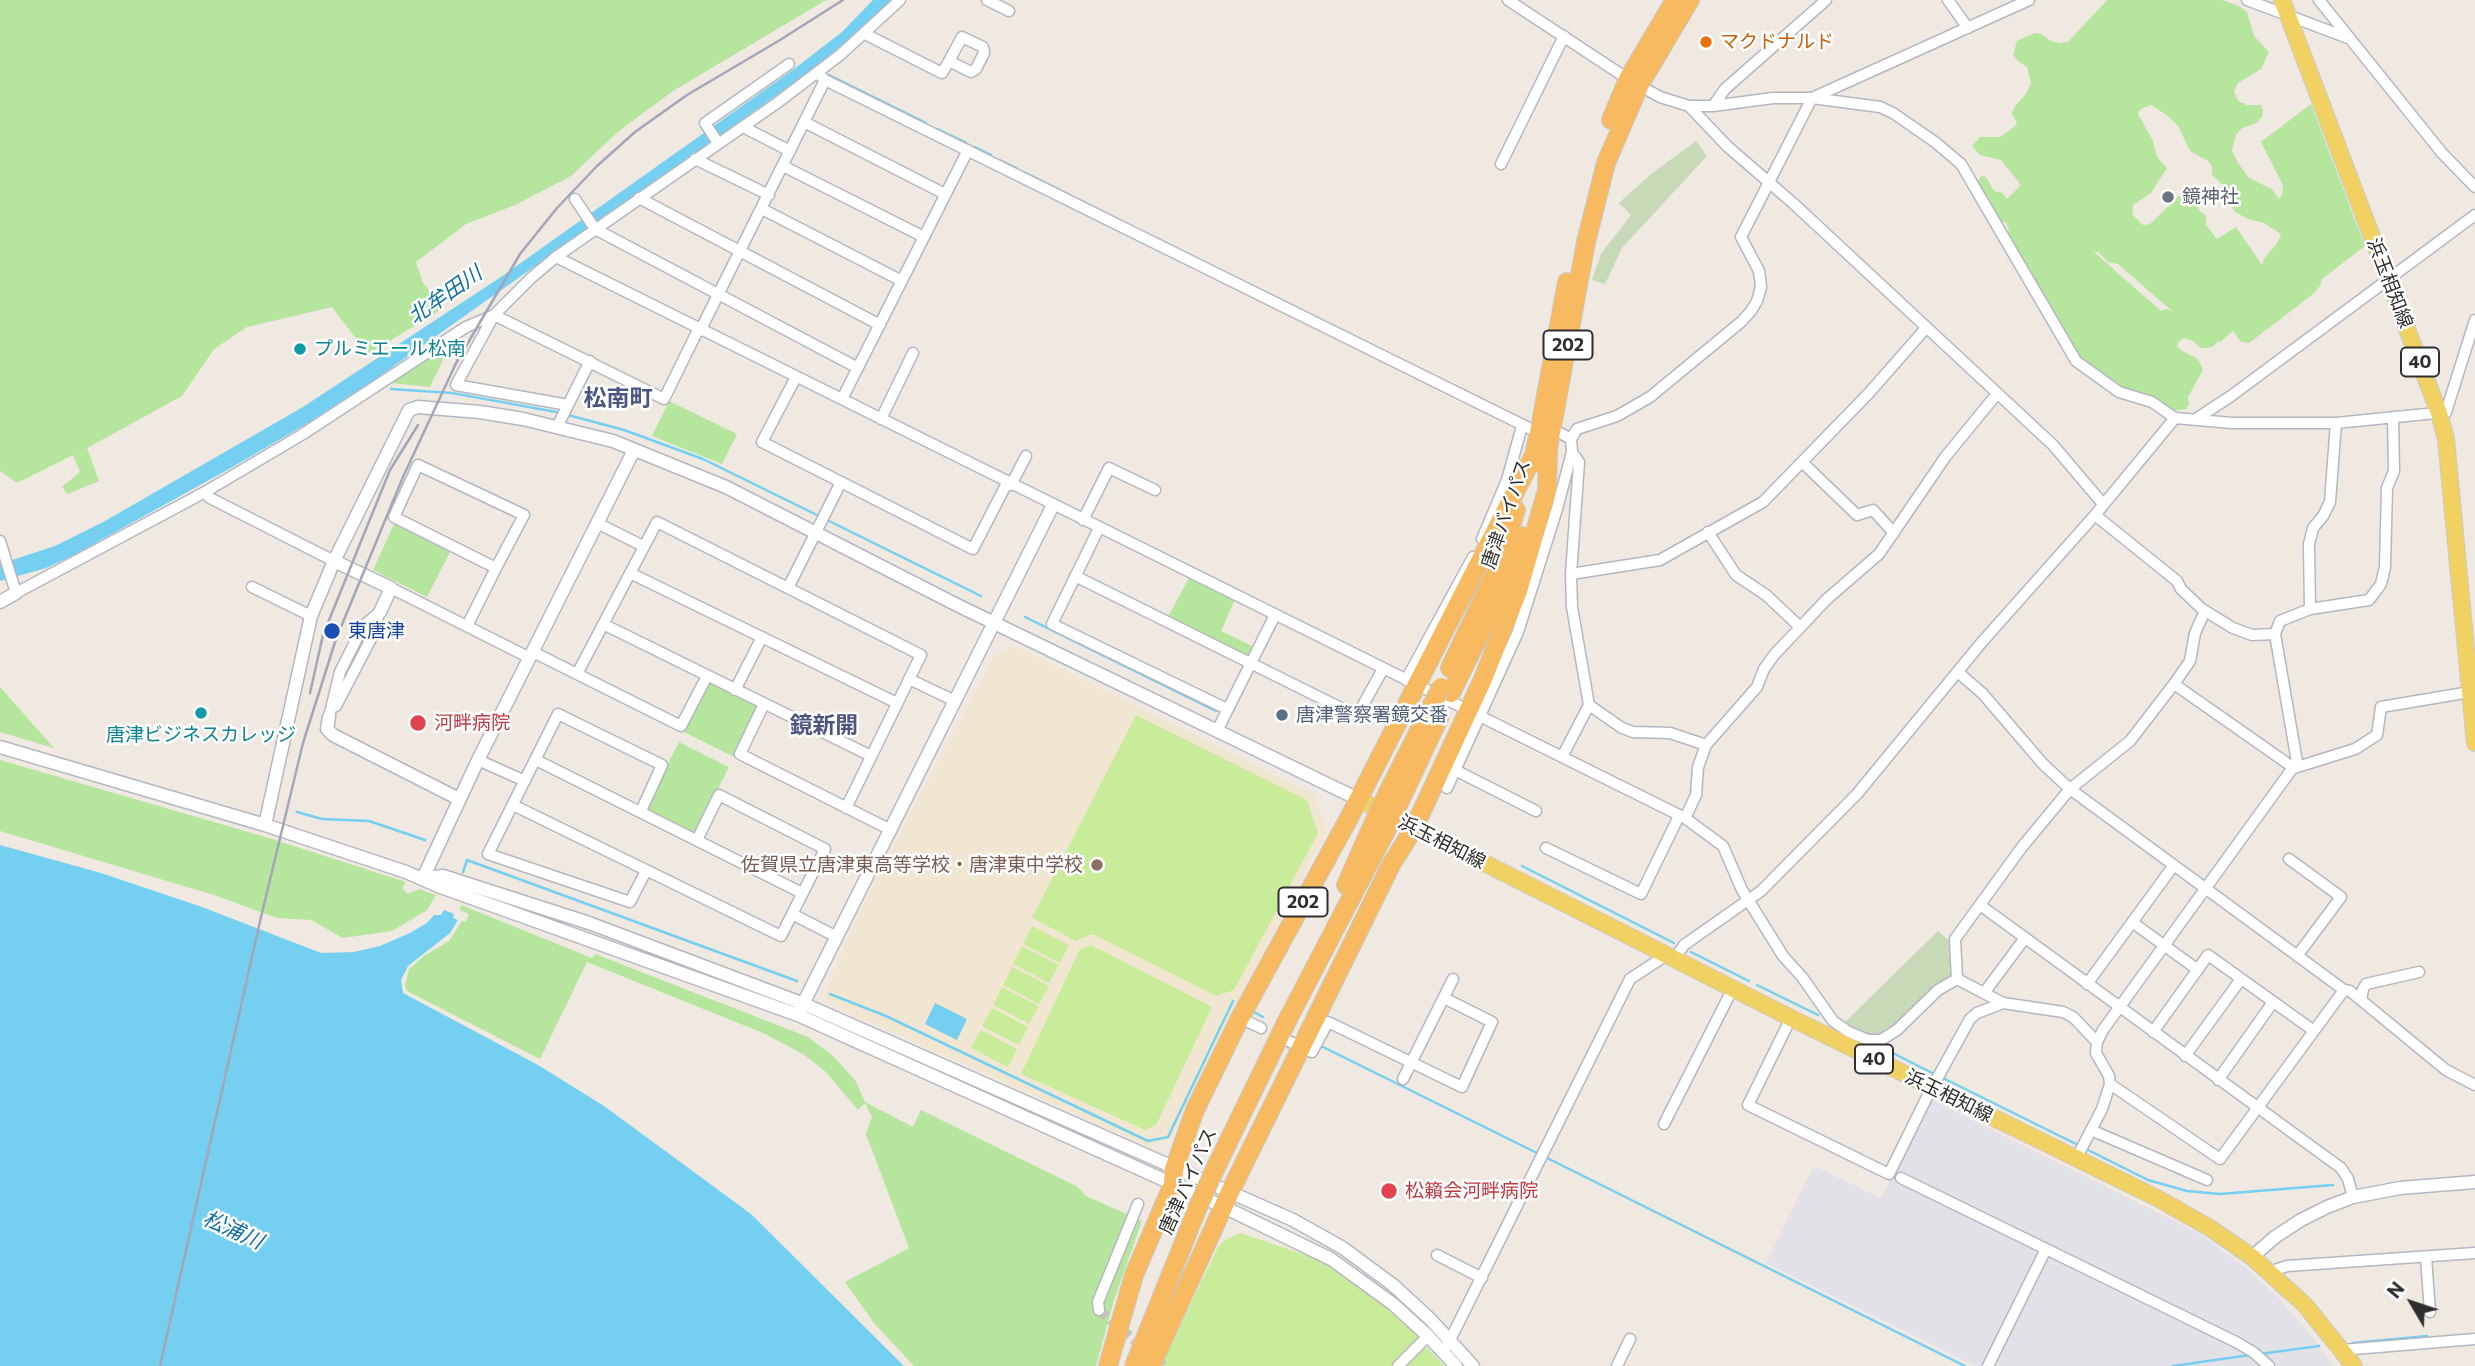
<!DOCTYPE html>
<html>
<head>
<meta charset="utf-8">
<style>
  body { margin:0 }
  #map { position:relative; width:2475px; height:1366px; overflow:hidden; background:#efe9e1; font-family:Commissioner,sans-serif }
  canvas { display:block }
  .north { position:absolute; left:2377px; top:1268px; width:70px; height:70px; -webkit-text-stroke:5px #fff; paint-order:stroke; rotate:309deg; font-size:19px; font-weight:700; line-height:28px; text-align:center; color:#2e2e2e }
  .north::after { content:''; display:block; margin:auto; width:24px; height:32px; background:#2e2e2e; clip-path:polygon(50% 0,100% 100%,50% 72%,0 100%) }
</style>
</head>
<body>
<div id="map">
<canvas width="2475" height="1366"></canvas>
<div class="north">N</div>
</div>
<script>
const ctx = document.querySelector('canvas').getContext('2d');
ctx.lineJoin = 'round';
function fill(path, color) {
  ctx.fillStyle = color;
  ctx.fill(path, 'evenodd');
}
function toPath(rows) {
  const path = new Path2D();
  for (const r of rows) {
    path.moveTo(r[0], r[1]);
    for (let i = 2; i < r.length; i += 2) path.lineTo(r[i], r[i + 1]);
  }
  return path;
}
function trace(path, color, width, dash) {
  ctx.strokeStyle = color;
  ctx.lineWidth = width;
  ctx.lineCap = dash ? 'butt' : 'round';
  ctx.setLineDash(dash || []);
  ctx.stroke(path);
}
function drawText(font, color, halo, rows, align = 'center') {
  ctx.font = font + ' Commissioner,"Noto Sans JP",sans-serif';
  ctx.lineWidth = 5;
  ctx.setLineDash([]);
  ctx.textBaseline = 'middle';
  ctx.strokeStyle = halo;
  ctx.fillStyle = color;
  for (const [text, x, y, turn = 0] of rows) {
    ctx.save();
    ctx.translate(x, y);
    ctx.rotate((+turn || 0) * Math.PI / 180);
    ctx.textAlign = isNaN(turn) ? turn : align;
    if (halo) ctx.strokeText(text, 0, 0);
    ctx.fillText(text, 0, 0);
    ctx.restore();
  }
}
const industrial = toPath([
  [1930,1099,2202,1235,2245,1268,2277,1296,2315,1340,2333,1366,1976,1366,1766,1263,1814,1166,1881,1198]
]);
const education = toPath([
  [1014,646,1314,794,1326,832,1230,1015,1171,1138,1150,1147,827,1003,825,990,867,898,994,655]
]);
const green = toPath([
  [0,0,826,0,673,91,619,131,571,176,515,205,466,224,416,262,423,283,444,308,368,354,332,307,247,327,214,349,182,396,87,448,99,481,67,494,62,487,80,472,73,455,17,483,0,471],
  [2107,0,2222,0,2239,6,2247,12,2254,36,2269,52,2261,69,2238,83,2234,91,2238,101,2247,105,2261,105,2263,110,2262,117,2256,123,2242,128,2236,135,2232,151,2238,163,2249,178,2272,189,2279,199,2282,194,2283,185,2261,142,2311,104,2365,246,2322,279,2320,286,2312,295,2249,343,2241,342,2233,331,2220,342,2218,341,2214,346,2208,348,2201,348,2193,341,2184,338,2178,342,2177,346,2181,350,2198,359,2203,370,2188,397,2189,404,2186,409,2171,411,2126,399,2081,373,2028,289,2004,239,2009,230,2006,223,1993,220,1974,187,1981,176,1986,177,1994,191,2002,193,2007,199,2021,185,2001,160,1980,155,1972,146,1980,137,2000,137,2015,126,2017,123,2012,113,2015,106,2026,94,2031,83,2027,67,2018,61,2013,55,2017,41,2034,33,2041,34,2051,41,2060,43,2068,42],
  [2151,105,2168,116,2178,126,2190,151,2208,161,2212,166,2212,175,2219,181,2232,197,2231,204,2235,212,2248,219,2264,223,2281,234,2278,242,2264,259,2262,265,2236,227,2217,239,2206,225,2206,216,2199,210,2197,198,2190,193,2181,194,2150,224,2143,225,2132,214,2133,205,2151,193,2167,168,2157,157,2153,141,2138,114,2141,109],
  [2094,252,2098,252,2108,262,2118,264,2173,312,2166,309,2161,311],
  [451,343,430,387,391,383,402,373],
  [669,401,737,434,722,464,652,436],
  [395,522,451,550,427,597,373,570],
  [1190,576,1235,599,1221,631,1256,648,1249,658,1168,617],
  [709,681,759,706,734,757,684,732],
  [0,687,54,748,0,732],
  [679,742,729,767,695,834,645,809],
  [0,760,269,838,406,882,402,888,408,894,419,889,436,895,427,910,392,931,343,938,311,920,277,918,214,895,0,831],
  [461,905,592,958,595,954,808,1037,833,1056,855,1080,865,1102,913,1127,921,1110,1078,1187,1086,1196,1142,1221,1114,1300,1096,1366,914,1366,874,1323,845,1282,909,1248,866,1134,872,1117,865,1103,858,1110,826,1072,803,1054,763,1033,587,962,540,1059,407,991,405,986,409,969,424,956,449,941,462,921,466,922,469,914,460,910]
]);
const cemetery = toPath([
  [1696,141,1707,156,1622,248,1605,284,1592,280,1601,254,1631,215,1619,203,1651,174],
  [1938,931,1953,944,1954,977,1886,1033,1875,1036,1856,1033,1843,1024]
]);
const pitch = toPath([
  [1136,715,1307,800,1318,833,1234,990,1216,996,1093,934,1076,941,1032,918],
  [1032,926,1069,945,1060,963,1023,944],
  [1091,945,1212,1007,1156,1125,1145,1130,1021,1074,1080,949],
  [1022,946,1059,965,1049,983,1013,964],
  [1012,967,1049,986,1039,1004,1003,985],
  [1002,987,1039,1006,1029,1024,993,1005],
  [992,1008,1028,1027,1019,1045,982,1026],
  [981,1030,1017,1049,1008,1067,971,1048],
  [1241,1233,1314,1258,1337,1271,1381,1301,1402,1320,1444,1366,1161,1366,1217,1249,1225,1240]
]);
const water = toPath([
  [873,0,891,0,849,40,798,80,374,380,308,423,229,469,70,557,46,568,0,581,0,564,55,546,105,521,303,407,501,277,794,69,842,32],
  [0,845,101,873,202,907,321,953,354,952,380,946,410,933,427,923,434,915,441,915,444,910,454,914,453,918,458,920,450,933,408,966,401,980,403,993,538,1065,604,1106,751,1214,904,1366,0,1366],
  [935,1003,967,1019,957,1040,925,1024]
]);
const stream = toPath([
  [829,75,926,123],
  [937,129,966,143],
  [975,147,991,155],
  [999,160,1016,168],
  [1024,172,1109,215],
  [391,389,452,393,562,413],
  [568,415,624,430,703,459,821,517],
  [827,520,981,596],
  [1025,617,1216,711],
  [297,812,322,819,369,821,425,840],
  [1522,866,1674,943],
  [463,872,467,860,797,981],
  [1691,952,1749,981],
  [1757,985,1818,1015],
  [830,994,886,1016,1148,1141,1168,1137,1233,1001],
  [1254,1012,1263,1017],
  [1323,1047,1539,1154],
  [1885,1049,1936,1075],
  [1943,1078,2078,1145],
  [2086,1149,2148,1180,2187,1191,2220,1194,2333,1185],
  [1545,1157,1965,1366],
  [2353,1343,2427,1336],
  [2260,1354,2319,1346],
  [2173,1366,2250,1355]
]);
const minorTunnel = toPath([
  [1099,1310,1164,1366]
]);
const minor = toPath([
  [987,0,1009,11],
  [1508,0,1628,79,1660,97,1689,106,1713,106,1773,98,1812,98,1880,107,1893,113,1935,142,1961,164,2076,361,2119,392,2152,402,2175,418,2232,423,2336,423,2446,412,2475,320],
  [1948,0,1968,28],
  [2247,0,2348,38],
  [2319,0,2442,153,2475,187],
  [865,34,942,73,949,61,962,37,983,47,984,53,976,69,971,72,949,61],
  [817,73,825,80,1539,433],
  [1689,106,1727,146,1794,204,2053,445,2103,504],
  [1713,106,1725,89,1826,0],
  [804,122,945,194],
  [743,127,790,151],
  [718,143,705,123,789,64],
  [695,159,769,195],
  [1501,164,1564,36],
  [783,166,924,237],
  [639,198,880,325],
  [575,199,595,229,858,368],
  [762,209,902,281],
  [556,257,1685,818,1723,846,1742,890,1783,956,1802,977,1833,1021,1849,1032,1868,1040,1881,1040,1897,1030,1938,990,1957,979],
  [700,331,825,80],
  [796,377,762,442,973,549,1007,483],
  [842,399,968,150],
  [568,405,456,385,494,315,664,399,698,330],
  [881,419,913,353],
  [2196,419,2231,396,2475,215],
  [557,427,590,361],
  [1571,439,1577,429,1617,416,1650,397,1741,322,1751,311,1757,301,1761,287,1759,271,1741,237,1812,98,2029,0],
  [1802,462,1857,515,1873,510,1894,533],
  [1011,485,1026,456],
  [205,492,210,498,334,561],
  [2095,515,2177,581,2181,589,2202,609,2233,628,2252,635,2275,634],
  [1083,520,1109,468,1155,490],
  [597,523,643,546],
  [1099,528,1052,624,1227,709],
  [1708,532,1736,575,1766,595,1800,627],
  [1482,539,1507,480,1522,426],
  [0,541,16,593,205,492,303,434,466,327,494,315,531,278,556,257,777,103,840,55,900,0],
  [630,573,897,703],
  [1571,574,1660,560,1763,502,1869,393,1926,328],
  [1075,576,1357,716,1383,669],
  [252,587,311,616],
  [391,588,530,658],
  [788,588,841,482],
  [2310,609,2309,544,2313,528,2323,516,2330,502,2336,423],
  [603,624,871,756],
  [468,625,470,620,496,568,524,515,418,465,394,517,496,568],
  [533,652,681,726,707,676],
  [1958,672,1983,694,2043,764,2070,789,2344,990,2350,991,2446,1070,2475,1085],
  [577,674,657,522,921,655,846,808],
  [909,679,955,701],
  [1406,680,1473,557],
  [2174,684,2294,768,2355,749,2377,735,2381,707,2470,692],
  [735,690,762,637],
  [764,704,740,754,891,830],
  [1589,705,1622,728,1633,732,1670,733,1706,745],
  [336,706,374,633,379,613],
  [329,717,340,672,363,626,380,612],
  [1217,731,1275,615],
  [1562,757,1589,705,1572,607,1571,574,1579,462,1572,452],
  [478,760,525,781],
  [536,760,802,893],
  [1455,770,1536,811],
  [1447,788,1518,632,1557,509,1572,452,1571,439,1553,429],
  [513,805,781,936,825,849,719,795,697,840],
  [641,811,662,765,558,714,488,854,630,902,646,871],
  [1685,818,1696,795,1698,767,1706,745,1757,687,1764,669,1774,655,1827,599,1879,554,1946,456,1996,395],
  [1546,848,1641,894,1679,816],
  [2289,859,2341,897,2297,956],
  [1980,905,2341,1168,2348,1179,2353,1197],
  [792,914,837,937],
  [2132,922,2198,970],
  [1675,958,1684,945,1761,891,1857,794,1982,642,2095,515,2175,418],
  [1957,979,1955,939,2022,847,2070,789,2130,741,2174,684,2190,661,2195,633,2205,611],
  [1957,979,2003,1003,2063,1012,2073,1017,2097,1042],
  [2087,984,2174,865],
  [1984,993,2025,938],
  [2361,1000,2363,989,2366,984,2419,972],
  [1240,1018,1261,1028],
  [1791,1018,1748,1105,1889,1174,1928,1095,1970,1019,1977,1013,2003,1003],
  [2153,1032,2208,955,2314,1031],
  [1286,1040,1312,1052,1328,1022,1462,1087,1492,1022,1444,998],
  [2185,1056,2241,979],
  [1403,1079,1453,979],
  [2218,1080,2273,1002],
  [2110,1084,2220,1159,2344,990],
  [1664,1124,1733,988],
  [2091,1130,2207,1180],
  [2076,1159,2102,1109,2110,1084,2109,1076,2096,1053,2097,1042,2103,1030,2297,762,2275,634,2280,621,2310,609,2369,600,2381,584,2385,567,2387,488,2394,471,2393,417],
  [1901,1178,2236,1342,2253,1352,2269,1366],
  [1437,1255,1482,1278],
  [2426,1257,2430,1312],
  [2269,1272,2287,1266,2475,1253],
  [1099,1310,1098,1302,1138,1204],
  [1447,1346,1630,979,1668,954],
  [2342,1350,2475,1339],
  [1398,1366,1428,1336],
  [1617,1366,1630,1339],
  [1988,1366,2046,1249]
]);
const tertiary = toPath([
  [334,561,391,588,380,612],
  [0,602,16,593],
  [329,717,327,729,333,735,459,799],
  [0,747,265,825,406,872,438,886,798,1015,1224,1207,1331,1259,1393,1304,1428,1336,1456,1366],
  [265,825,311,616,334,561,409,410,418,407,480,412,523,419,613,441,726,487,959,606,1358,799],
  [423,878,443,876,589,923,804,1004,1293,1220,1343,1248,1393,1285,1430,1319,1473,1366],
  [423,878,478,760,634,450],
  [801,1008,1053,505],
  [2252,1257,2275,1237,2301,1220,2327,1207,2353,1197,2400,1188,2475,1182]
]);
const primary = toPath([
  [2282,0,2439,413,2446,439,2475,743],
  [1358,799,1791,1018,2157,1198,2210,1228,2252,1257,2305,1305,2354,1366]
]);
const trunk = toPath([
  [1611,120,1628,79,1675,0],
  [1546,459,1586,242,1606,163,1640,84,1690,0],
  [1532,464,1539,433,1567,282],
  [1450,668,1496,571,1516,510],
  [1451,693,1500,594,1522,536],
  [1387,794,1429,711],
  [1400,801,1440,716],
  [1346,885,1373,824],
  [1215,1169,1289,1017,1386,831],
  [1108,1366,1134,1275,1173,1184,1174,1169,1195,1110,1240,1018,1349,818,1535,453],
  [1134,1366,1198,1207],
  [1151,1366,1230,1192,1391,865,1414,828,1483,679,1518,591,1547,490,1548,451]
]);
const rail = toPath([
  [455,365,520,254,557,208,597,166,635,132,687,95,780,40,843,0],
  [310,693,323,635,390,470,418,425],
  [160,1366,261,917,303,743,336,639,403,477,458,359]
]);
const trunkBridge = toPath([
  [1429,711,1441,687],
  [1373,824,1387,794],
  [1386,831,1400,801],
  [1198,1207,1215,1169]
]);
const markers = [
  [1706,42,7,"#e8710a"],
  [2168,197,7,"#6b7280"],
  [300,349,7,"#0f9aa8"],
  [332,631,9,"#1a4fb4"],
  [201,713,7,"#0f9aa8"],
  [1282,715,7,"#5c6f8a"],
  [418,723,9,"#e0444e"],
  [1097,865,7,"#8d6e63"],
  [1389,1191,9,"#e0444e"]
];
const shields = [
  [1568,345,49],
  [2420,362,38],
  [1303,902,49],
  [1874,1059,38]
];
const shieldNames = [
  ["202",1568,345],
  ["40",2420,362],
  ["202",1303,902],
  ["40",1874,1059]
];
const foodNames = [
  ["マクドナルド",1720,42]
];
const worshipNames = [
  ["鏡神社",2182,197]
];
const streetNames = [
  ["浜玉相知線",2390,283,69],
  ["唐津バイパス",1506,514,-71],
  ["浜玉相知線",1442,842,27],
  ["浜玉相知線",1949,1096,26],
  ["唐津バイパス",1188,1181,-66]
];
const cultureNames = [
  ["プルミエール松南",314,349],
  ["唐津ビジネスカレッジ",201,735,"center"]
];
const transitNames = [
  ["東唐津",348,631]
];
const serviceNames = [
  ["唐津警察署鏡交番",1296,715]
];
const healthNames = [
  ["河畔病院",434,723],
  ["松籟会河畔病院",1405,1191]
];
const educationNames = [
  ["佐賀県立唐津東高等学校・唐津東中学校",1083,865]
];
const waterNames = [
  ["北牟田川",445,295,-35],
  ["松浦川",233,1230,24]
];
const quarterNames = [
  ["松南町",618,398],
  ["鏡新開",824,725]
];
fill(industrial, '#e3e1e8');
fill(education, '#f0e6d1');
fill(green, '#b6e59e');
fill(cemetery, '#c8d9b8');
fill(pitch, '#c9ec9a');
fill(water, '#75cff0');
trace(stream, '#75cff0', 2.5);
trace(minorTunnel, '#c8c4bd', 10, [10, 5]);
trace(minor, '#b4b7c1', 13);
trace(tertiary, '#b4b7c1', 15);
trace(primary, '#c9c9c9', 18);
trace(trunk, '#c9c9c9', 20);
trace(minor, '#fff', 10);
trace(tertiary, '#fff', 12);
trace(primary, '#f2d163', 16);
trace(trunk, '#f8ba60', 18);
trace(rail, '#a3a6b8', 2.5);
trace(trunkBridge, '#c9c9c9', 20, []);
trace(trunkBridge, '#f8ba60', 18);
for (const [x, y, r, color] of markers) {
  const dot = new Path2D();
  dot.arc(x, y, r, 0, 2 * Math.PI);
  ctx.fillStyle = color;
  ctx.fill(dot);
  trace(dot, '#fff', 2.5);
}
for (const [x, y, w] of shields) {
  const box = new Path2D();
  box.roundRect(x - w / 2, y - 14.5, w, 29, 5);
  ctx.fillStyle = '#fff';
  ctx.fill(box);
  trace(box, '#2e2e2e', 2);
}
drawText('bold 18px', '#2e2e2e', null, shieldNames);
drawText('19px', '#c56008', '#fff', foodNames, 'left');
drawText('19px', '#5b616d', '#fff', worshipNames, 'left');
drawText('19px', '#2e2e2e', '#fff', streetNames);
drawText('19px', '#0d838f', '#fff', cultureNames, 'left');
drawText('19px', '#164399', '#fff', transitNames, 'left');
drawText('19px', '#4e5e75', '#fff', serviceNames, 'left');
drawText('19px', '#be3a42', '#fff', healthNames, 'left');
drawText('19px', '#785e54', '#fff', educationNames, 'right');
drawText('italic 21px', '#0d6fa3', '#fff', waterNames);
drawText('bold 23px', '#4d5680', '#fff', quarterNames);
</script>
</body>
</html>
